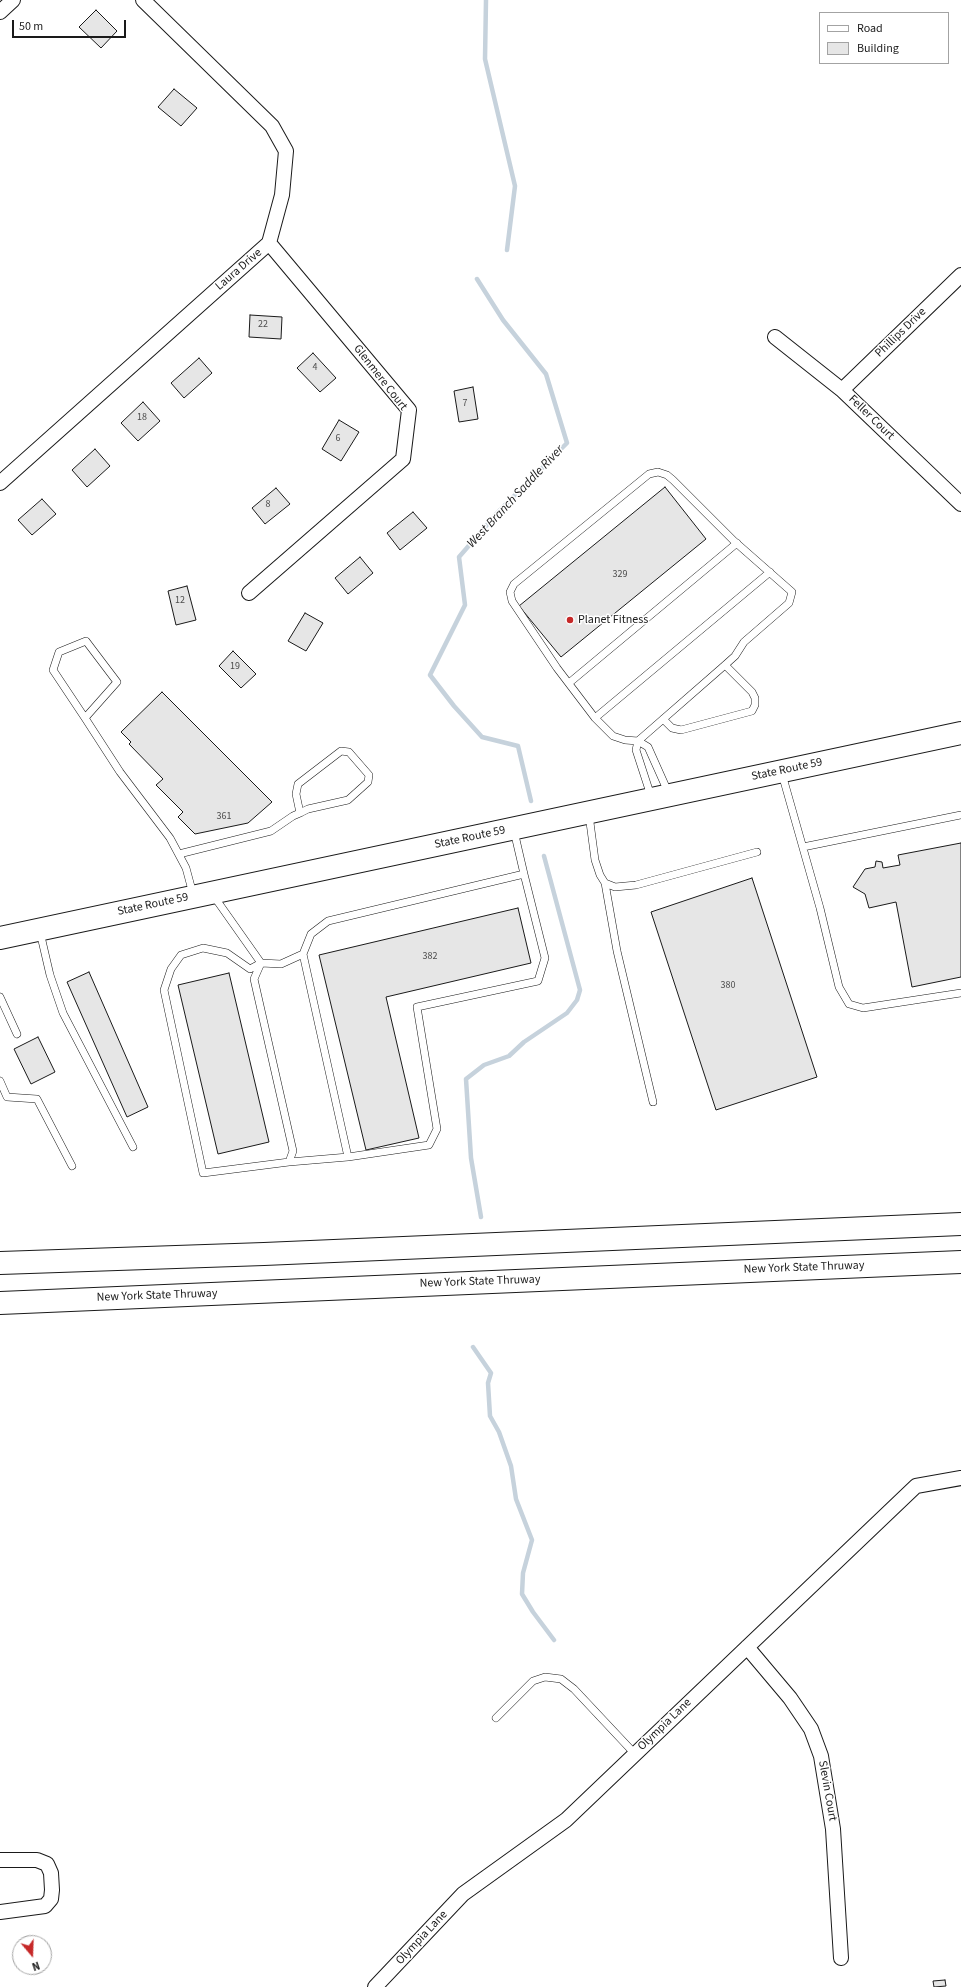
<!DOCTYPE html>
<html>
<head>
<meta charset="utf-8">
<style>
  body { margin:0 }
  #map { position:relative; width:961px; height:1987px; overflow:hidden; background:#fff; font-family:"Source Sans 3",sans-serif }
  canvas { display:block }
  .legend { position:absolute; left:819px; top:12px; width:130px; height:52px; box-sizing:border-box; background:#fff; border:1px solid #a3a3a3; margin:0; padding:5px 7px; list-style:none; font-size:12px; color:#1a1a1a }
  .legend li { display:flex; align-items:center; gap:8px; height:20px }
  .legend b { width:20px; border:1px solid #a3a3a3 }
  .north { position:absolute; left:12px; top:1935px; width:40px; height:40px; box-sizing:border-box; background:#fff; border:1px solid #a3a3a3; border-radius:50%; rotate:161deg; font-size:11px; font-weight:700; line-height:16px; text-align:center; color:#1a1a1a }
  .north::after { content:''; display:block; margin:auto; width:14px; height:18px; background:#c62828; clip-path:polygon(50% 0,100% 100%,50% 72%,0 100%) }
  .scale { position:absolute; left:12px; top:20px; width:114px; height:18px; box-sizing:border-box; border:2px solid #1a1a1a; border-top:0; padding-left:5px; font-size:12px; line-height:14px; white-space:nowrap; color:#1a1a1a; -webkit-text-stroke:3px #fff; paint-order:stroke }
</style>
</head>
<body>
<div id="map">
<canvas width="961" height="1987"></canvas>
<ul class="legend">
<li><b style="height:5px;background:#fff"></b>Road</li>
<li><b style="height:11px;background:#e6e6e6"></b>Building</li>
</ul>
<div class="north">N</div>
<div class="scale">50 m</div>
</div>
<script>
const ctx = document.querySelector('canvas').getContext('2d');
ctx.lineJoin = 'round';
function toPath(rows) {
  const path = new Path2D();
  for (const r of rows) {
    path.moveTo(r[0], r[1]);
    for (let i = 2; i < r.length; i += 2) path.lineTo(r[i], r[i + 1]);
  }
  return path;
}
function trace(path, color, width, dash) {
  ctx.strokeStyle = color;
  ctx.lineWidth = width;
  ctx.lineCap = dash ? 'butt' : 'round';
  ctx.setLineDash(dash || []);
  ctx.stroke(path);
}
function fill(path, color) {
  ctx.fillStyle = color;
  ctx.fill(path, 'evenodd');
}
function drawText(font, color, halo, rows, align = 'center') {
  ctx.font = font + ' "Source Sans 3",sans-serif';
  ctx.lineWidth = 3;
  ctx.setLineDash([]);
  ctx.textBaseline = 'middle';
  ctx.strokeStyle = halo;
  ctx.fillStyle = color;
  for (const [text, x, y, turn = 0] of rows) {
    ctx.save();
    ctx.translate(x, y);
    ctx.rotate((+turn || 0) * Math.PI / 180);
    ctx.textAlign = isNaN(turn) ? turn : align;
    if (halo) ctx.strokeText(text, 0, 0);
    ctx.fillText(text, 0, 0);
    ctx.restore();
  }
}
const stream = toPath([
  [486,0,485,59,515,186,507,250],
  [477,279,503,320,546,374,567,443,499,511,459,557,465,605,430,675,454,706,482,737,518,746,531,801],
  [481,1217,471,1158,466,1079,484,1065,509,1056,524,1042,567,1013,577,1000,580,990,544,856],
  [473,1347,491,1373,488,1383,490,1416,499,1432,511,1466,516,1499,532,1540,523,1573,522,1594,533,1612,554,1640]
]);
const building = toPath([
  [96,10,117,31,101,48,79,27,96,10],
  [174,89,197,108,181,126,158,107,174,89],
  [250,315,282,317,281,339,249,337,250,315],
  [313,353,336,378,320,392,297,368,313,353],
  [199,358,212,373,184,398,171,383,199,358],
  [473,387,478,419,459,422,454,391,473,387],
  [143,402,160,421,138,441,121,423,143,402],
  [339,420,359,432,341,461,322,449,339,420],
  [95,449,110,466,87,487,72,470,95,449],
  [665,487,706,539,561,657,519,606,665,487],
  [276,488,290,504,265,524,252,508,276,488],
  [42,499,56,514,32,535,18,520,42,499],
  [413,512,427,528,400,550,387,533,413,512],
  [360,557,373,573,348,594,335,578,360,557],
  [187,586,196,620,176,625,168,591,187,586],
  [305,613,323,623,306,651,288,641,305,613],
  [233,651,256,674,241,688,219,666,233,651],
  [162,692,272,802,248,823,195,834,178,817,183,812,156,785,163,779,129,744,131,742,121,732,162,692],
  [961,843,961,977,912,987,896,902,869,908,865,894,853,887,865,869,875,867,876,861,882,862,883,868,900,865,898,855,961,843],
  [752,878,817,1077,716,1110,651,912,752,878],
  [518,908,531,963,386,997,419,1138,366,1150,319,955,518,908],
  [89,972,148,1107,127,1117,67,982,89,972],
  [229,973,269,1142,218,1154,178,985,229,973],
  [38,1037,55,1072,31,1084,14,1049,38,1037],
  [945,1980,946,1986,934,1987,933,1981,945,1980]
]);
const service = toPath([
  [658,472,667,475,673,480,734,541,792,592,789,603,744,642,735,656,725,665,638,741,625,740,613,736,595,718,557,668,512,601,510,592,514,584,649,474,658,472],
  [569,683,737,543],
  [85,718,117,682,86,641,59,652,53,670,85,718,120,772,170,838,186,868,193,894],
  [595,718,770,572],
  [663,719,672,728,681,730,752,711,755,705,755,698,752,692,725,665],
  [782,774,820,908,839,987,849,1004,863,1008,961,993],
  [651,796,636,750,638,741,648,747,669,794],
  [589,815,595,860,600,875,605,883,615,887,636,885,757,852],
  [514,831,524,874,328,921,311,934,303,954,281,964,261,963,250,969,227,953,203,948,181,955,171,969,164,990,203,1173,289,1162,348,1157,429,1145,437,1129,417,1007,538,981,545,958,524,874],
  [803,847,961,815],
  [179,854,271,831,293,816,300,813,308,809,348,800,368,782,369,775,349,752,341,751,298,784,296,794,300,813],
  [605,883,617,951,653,1102],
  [213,895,261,963],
  [40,932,50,975,63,1013,133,1147],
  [303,954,348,1157],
  [261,963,254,979,293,1151,289,1162],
  [0,997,17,1034],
  [0,1081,7,1097,37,1099,72,1166],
  [496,1718,533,1681,545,1677,561,1679,574,1689,635,1754]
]);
const minor = toPath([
  [0,12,13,0],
  [775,337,842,390,961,504],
  [842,390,961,275],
  [0,483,269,243,282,195,286,151,272,126,143,0],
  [249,593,403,459,409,410,269,243],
  [747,1647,790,1698,811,1729,821,1756,833,1829,841,1958],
  [0,1860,37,1860,47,1864,51,1873,52,1890,51,1899,45,1906,0,1912],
  [375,1987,463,1894,566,1820,916,1486,961,1478]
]);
const primary = toPath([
  [0,938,961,733]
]);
const motorway = toPath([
  [0,1263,264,1254,961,1224],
  [0,1303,961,1262]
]);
const markers = [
  [570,620,4,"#c62828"]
];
const numberNames = [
  ["22",263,325],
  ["4",315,368],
  ["7",465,404],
  ["18",142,418],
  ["6",338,439],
  ["8",268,505],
  ["329",620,575],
  ["12",180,601],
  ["19",235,667],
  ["361",224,817],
  ["382",430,957],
  ["380",728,986]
];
const streetNames = [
  ["Laura Drive",239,270,-41],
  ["Phillips Drive",901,333,-44],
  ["Glenmere Court",380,378,52],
  ["Feller Court",871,418,44],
  ["State Route 59",787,770,-12],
  ["State Route 59",470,838,-12],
  ["State Route 59",153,905,-12],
  ["New York State Thruway",804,1268,-2],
  ["New York State Thruway",480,1282,-2],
  ["New York State Thruway",157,1296,-2],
  ["Olympia Lane",665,1725,-44],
  ["Slevin Court",827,1791,80],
  ["Olympia Lane",422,1938,-47]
];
const poiNames = [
  ["Planet Fitness",578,620]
];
const waterNames = [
  ["West Branch Saddle River",516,497,-47]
];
trace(stream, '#c6d2dc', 4.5);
fill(building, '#e6e6e6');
trace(building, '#1a1a1a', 1);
trace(service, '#1a1a1a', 8);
trace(minor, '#1a1a1a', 16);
trace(primary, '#1a1a1a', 24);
trace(motorway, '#1a1a1a', 24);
trace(service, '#fff', 7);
trace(minor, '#fff', 14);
trace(primary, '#fff', 22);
trace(motorway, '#fff', 22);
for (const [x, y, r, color] of markers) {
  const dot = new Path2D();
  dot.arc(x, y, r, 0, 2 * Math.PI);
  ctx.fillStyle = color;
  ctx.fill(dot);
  trace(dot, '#fff', 1.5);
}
drawText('10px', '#4d4d4d', null, numberNames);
drawText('12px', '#1a1a1a', '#fff', streetNames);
drawText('12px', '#1a1a1a', '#fff', poiNames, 'left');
drawText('italic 13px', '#1a1a1a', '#fff', waterNames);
</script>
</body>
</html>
